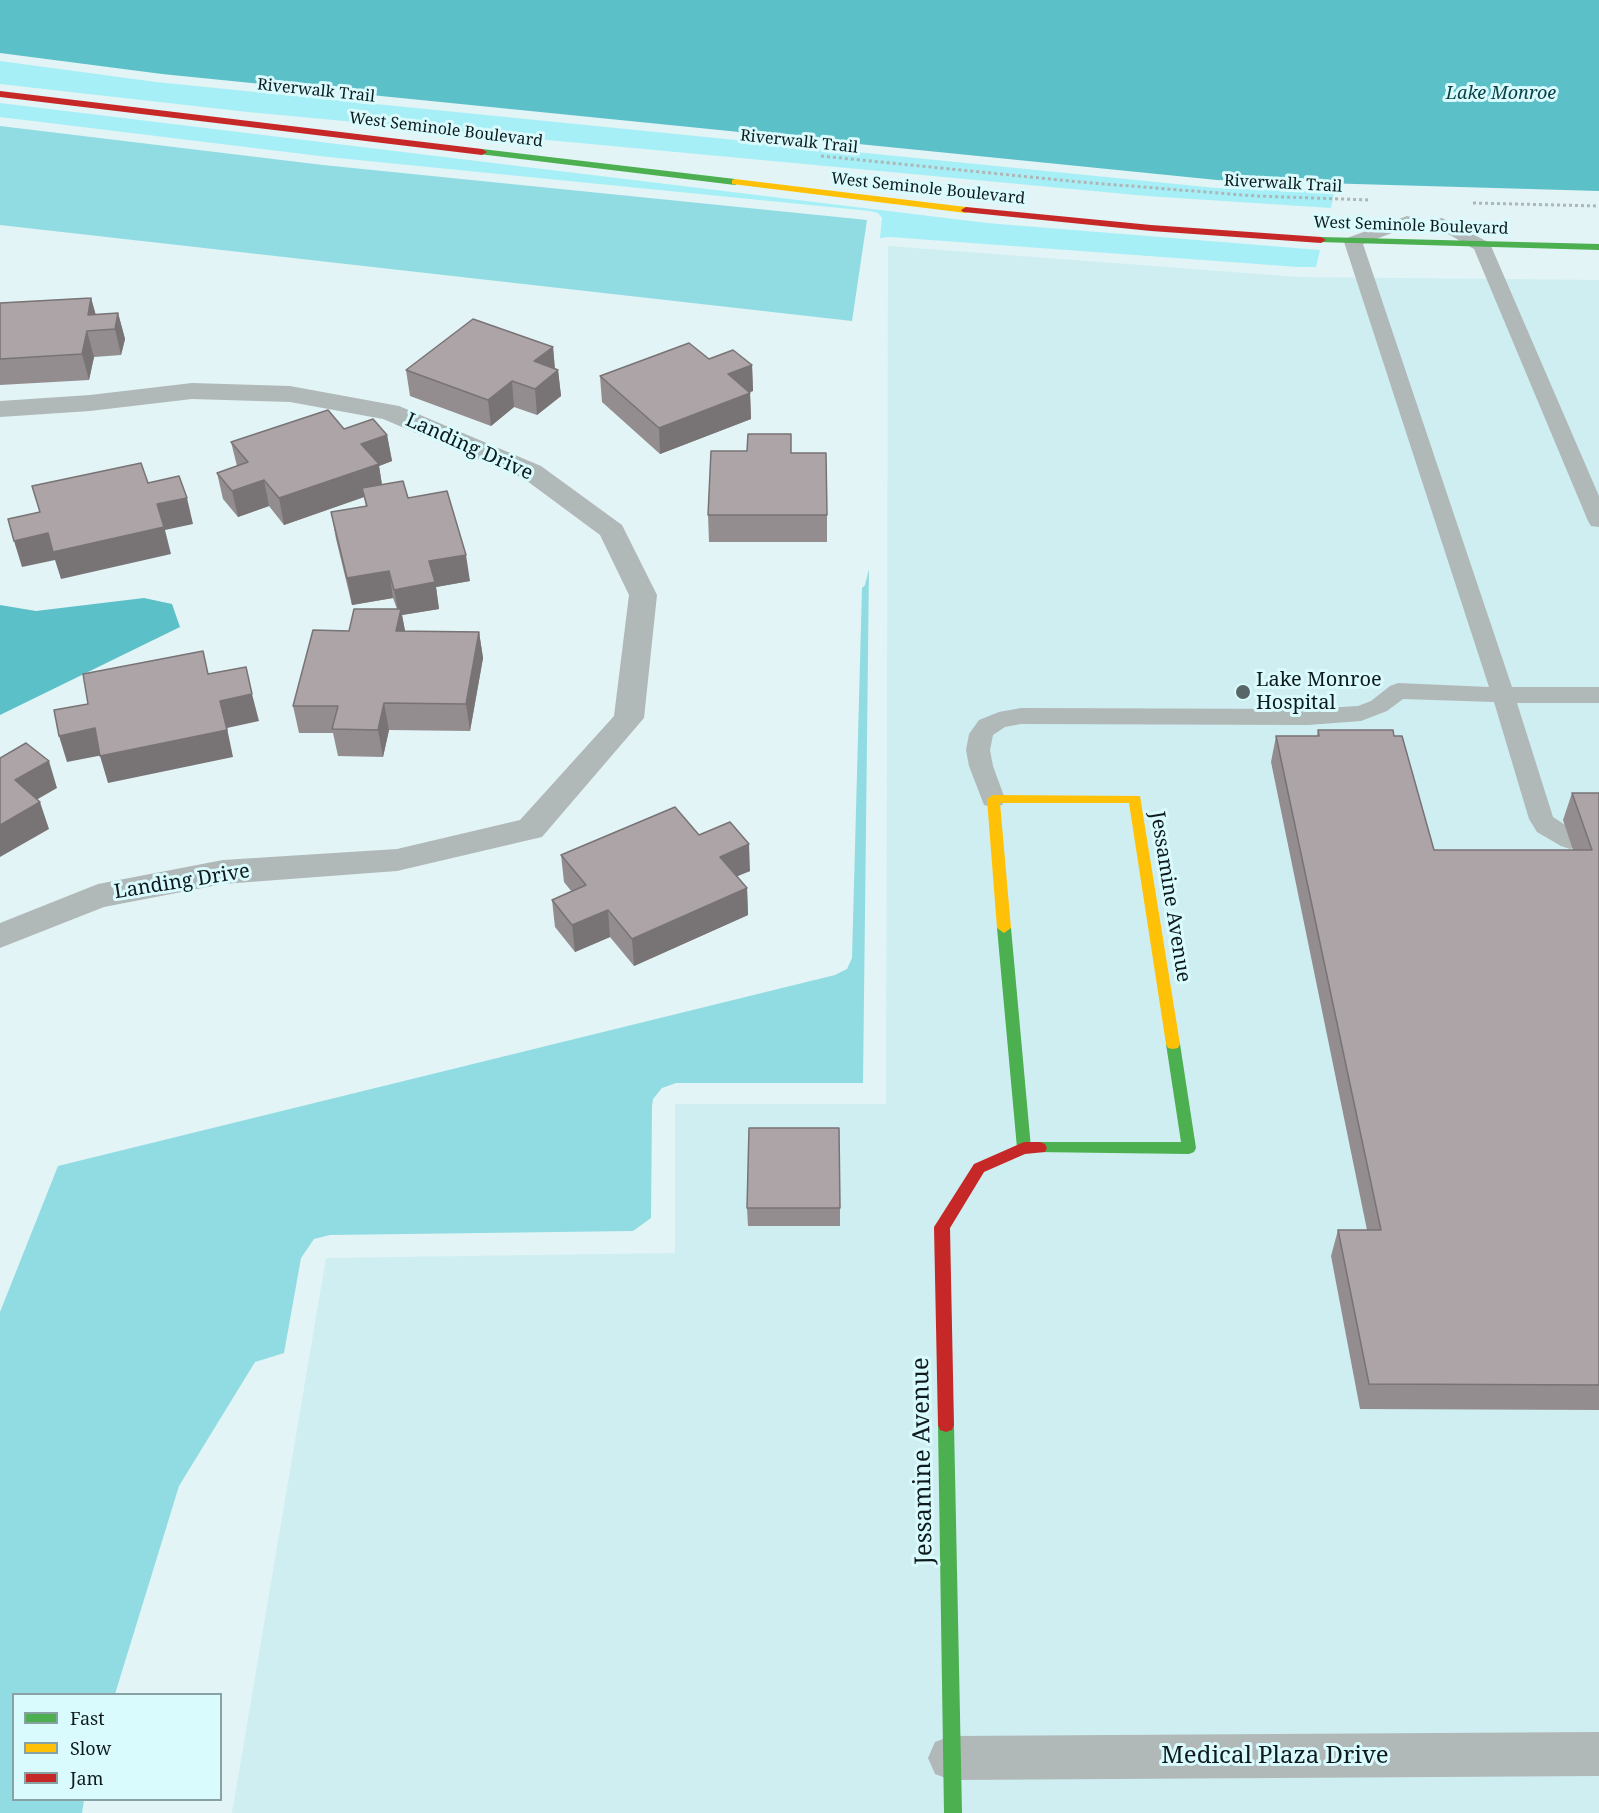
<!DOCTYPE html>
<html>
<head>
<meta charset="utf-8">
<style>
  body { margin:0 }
  #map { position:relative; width:1599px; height:1813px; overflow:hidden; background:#e2f4f6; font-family:"Noto Serif",serif }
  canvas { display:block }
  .legend { position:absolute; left:12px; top:1693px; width:210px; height:108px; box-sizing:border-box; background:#dafbfe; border:2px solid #88a1a3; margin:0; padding:8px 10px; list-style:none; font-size:18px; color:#0e1a1b }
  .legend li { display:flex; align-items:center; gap:12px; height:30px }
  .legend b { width:30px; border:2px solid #88a1a3 }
</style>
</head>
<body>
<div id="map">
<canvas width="1599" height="1813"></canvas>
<ul class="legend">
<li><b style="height:8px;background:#4caf50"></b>Fast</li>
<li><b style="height:8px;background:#ffc107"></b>Slow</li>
<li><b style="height:8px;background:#c62828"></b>Jam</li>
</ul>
</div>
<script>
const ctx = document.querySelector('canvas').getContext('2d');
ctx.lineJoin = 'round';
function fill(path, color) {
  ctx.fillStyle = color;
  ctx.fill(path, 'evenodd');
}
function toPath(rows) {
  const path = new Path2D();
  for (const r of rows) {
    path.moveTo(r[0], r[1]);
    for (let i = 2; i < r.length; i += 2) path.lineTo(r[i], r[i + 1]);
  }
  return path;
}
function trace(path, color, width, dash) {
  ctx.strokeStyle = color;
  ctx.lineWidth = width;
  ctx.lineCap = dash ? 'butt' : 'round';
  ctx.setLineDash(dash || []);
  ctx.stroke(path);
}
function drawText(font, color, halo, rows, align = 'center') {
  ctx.font = font + ' "Noto Serif",serif';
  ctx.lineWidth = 6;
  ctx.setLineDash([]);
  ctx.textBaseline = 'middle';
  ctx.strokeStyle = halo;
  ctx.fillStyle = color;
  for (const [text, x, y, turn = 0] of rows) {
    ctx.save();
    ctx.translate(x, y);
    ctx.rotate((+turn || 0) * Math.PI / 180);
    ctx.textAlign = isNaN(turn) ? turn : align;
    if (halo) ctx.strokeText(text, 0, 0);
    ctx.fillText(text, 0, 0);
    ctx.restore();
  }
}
const built = toPath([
  [888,246,1299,277,1599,280,1599,1813,232,1813,326,1258,675,1253,675,1104,886,1104]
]);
const green = toPath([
  [0,61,156,82,1216,188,1334,192,1331,208,1147,196,248,112,0,84],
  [0,103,987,223,1320,250,1316,267,1298,267,890,237,880,238,882,218,878,213,870,211,328,157,0,117]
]);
const forest = toPath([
  [0,126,323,165,867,220,852,321,0,225],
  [869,569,863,1083,676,1083,662,1088,653,1099,652,1106,651,1218,633,1231,330,1235,314,1239,301,1258,284,1353,255,1362,179,1486,115,1694,14,1694,14,1800,84,1800,82,1813,0,1813,0,1312,58,1166,835,975,847,969,852,958,862,588,865,585]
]);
const water = toPath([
  [0,0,1599,0,1599,191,1217,180,162,74,0,53],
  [144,598,172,604,180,627,0,715,0,605,36,611]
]);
const path = toPath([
  [821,156,1080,182,1256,196,1370,200],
  [1473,203,1599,206]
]);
const lane = toPath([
  [1407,216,1413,217,1416,221,1413,225,1363,244,1512,687,1599,687,1599,703,1517,703,1553,817,1579,834,1582,840,1579,846,1570,849,1561,846,1537,832,1529,819,1494,702,1403,699,1387,711,1361,721,1308,725,1021,724,1005,727,993,735,990,750,993,766,1005,799,1002,805,993,807,984,805,969,766,966,750,969,734,979,720,999,712,1021,708,1308,709,1358,706,1371,701,1390,686,1398,683,1489,687,1344,242,1347,238,1407,216],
  [1442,218,1488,242,1491,246,1599,496,1599,527,1591,526,1588,521,1474,249,1436,227,1433,223,1436,219,1442,218]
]);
const street = toPath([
  [192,383,290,386,399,406,541,466,622,525,657,595,644,718,542,837,397,871,223,884,104,907,0,948,0,923,98,884,223,860,397,849,520,820,614,716,629,595,600,535,523,478,383,419,290,402,192,399,90,411,0,417,0,401,90,395,192,383],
  [1599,1732,1599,1776,951,1780,935,1774,928,1758,935,1742,951,1736,1599,1732]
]);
const fast = toPath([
  [482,149,735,179,740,182,735,185,479,154,477,152,482,149],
  [1321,237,1599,244,1599,250,1318,242,1318,238,1321,237],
  [1004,923,1011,928,1031,1148,1029,1152,1024,1154,1019,1152,1017,1148,997,928,1004,923],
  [1173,1039,1178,1040,1180,1044,1196,1148,1194,1152,1189,1154,1035,1152,1033,1148,1035,1144,1040,1142,1181,1142,1166,1044,1168,1040,1173,1039],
  [946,1418,952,1420,954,1425,962,1813,944,1813,938,1425,940,1420,946,1418]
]);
const slow = toPath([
  [735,179,966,207,971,210,966,213,732,184,732,180,735,179],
  [993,795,1140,796,1180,1044,1178,1048,1173,1049,1168,1048,1166,1044,1129,803,1000,803,1011,928,1004,933,997,928,987,799,993,795]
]);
const jam = toPath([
  [0,91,482,149,487,152,482,155,0,97,0,91],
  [966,207,1151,225,1321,237,1326,240,1321,243,1151,231,963,212,961,210,966,207],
  [1024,1142,1040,1142,1045,1144,1047,1148,1045,1152,1025,1154,984,1172,950,1228,954,1425,952,1430,946,1432,940,1430,938,1425,934,1227,974,1164,1024,1142]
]);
const wall = toPath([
  [91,298,96,315,118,313,125,339,121,355,94,357,89,380,0,385,0,303],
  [553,347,555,368,558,370,561,396,537,415,514,407,491,426,410,396,406,370],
  [709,359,752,365,753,391,750,392,751,419,660,454,602,402,600,376],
  [344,429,387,435,392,461,379,466,382,485,408,498,470,581,436,587,439,609,402,615,405,631,479,632,483,658,470,731,389,730,383,757,338,756,333,733,299,733,293,706,349,631,397,609,393,598,352,605,336,539,331,512,366,507,364,497,284,525,269,506,238,517,223,499,217,473,237,466,231,442],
  [791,453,827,515,827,542,709,542,708,515],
  [1318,730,1434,850,1573,850,1563,820,1572,793,1599,793,1599,1410,1360,1409,1331,1256,1338,1230,1367,1230,1271,762,1276,736,1317,736],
  [699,835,750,871,737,876,747,888,748,915,634,966,610,937,575,952,555,927,552,900,572,892,564,882,561,855],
  [747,1208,840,1208,840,1226,748,1226]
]);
const shadedWall = toPath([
  [91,298,98,324,88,315],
  [118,313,125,339,121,355,115,329],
  [87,331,94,357,89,380,82,354],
  [553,347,555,372,534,361],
  [752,365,753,391,729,400,728,374],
  [558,370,561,396,537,415,535,389],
  [512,381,514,407,491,426,488,400],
  [750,393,751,419,660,454,659,428],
  [387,435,392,461,379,466,383,491,362,488,364,497,284,525,279,498,361,444],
  [264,480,269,506,238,517,232,491],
  [187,498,193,524,165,530,171,554,61,579,55,560,22,567,14,541,157,504],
  [466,555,470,581,436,587,439,609,402,615,406,636,396,631,399,616,394,590,429,561],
  [389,571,393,598,352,605,347,578],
  [479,632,483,658,470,731,466,704],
  [252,694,259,721,227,728,233,757,108,783,100,756,220,701],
  [384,703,389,730,383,757,378,730],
  [95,728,103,755,67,762,59,736],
  [49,761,57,788,24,807,15,780],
  [40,802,49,829,0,857,0,825],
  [749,844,750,871,721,883,720,857],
  [747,888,748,915,634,966,632,939],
  [608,910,610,937,575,952,572,925]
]);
const building = toPath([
  [91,298,88,315,118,313,115,329,87,331,82,354,0,359,0,303,91,298],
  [473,319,553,347,534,361,558,370,535,389,512,381,488,400,406,370,473,319],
  [689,343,709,359,733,350,752,365,728,374,750,393,659,428,600,376,689,343],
  [328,410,344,429,373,419,387,435,361,444,379,464,279,498,264,480,232,491,217,473,248,462,231,442,328,410],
  [748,434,791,434,791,453,826,453,827,515,708,515,711,451,747,451,748,434],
  [141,463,148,483,179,476,187,498,157,504,164,527,53,552,48,533,14,541,8,519,40,512,32,486,141,463],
  [403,481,408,498,447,491,466,555,429,561,435,582,394,590,389,571,347,578,331,512,367,506,362,488,403,481],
  [354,609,401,609,396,631,479,632,466,704,384,703,378,730,332,729,338,706,293,706,313,630,349,631,354,609],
  [203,651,208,674,246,667,252,694,220,701,227,730,100,756,95,728,59,736,54,710,88,704,83,674,203,651],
  [1318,730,1393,730,1394,736,1402,736,1434,850,1592,850,1572,793,1599,793,1599,1385,1369,1384,1338,1230,1381,1230,1276,736,1319,736,1318,730],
  [26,743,49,761,15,780,40,802,0,825,0,758,26,743],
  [675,807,699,835,730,822,749,844,720,857,747,888,632,939,608,910,572,925,552,900,586,885,561,855,675,807],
  [749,1128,839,1128,840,1208,747,1208,749,1128]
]);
const markers = [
  [1243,692,8,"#586668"]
];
const farStreetnames = [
  ["Riverwalk Trail",316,91,6],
  ["West Seminole Boulevard",446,130,7],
  ["Riverwalk Trail",799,142,6],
  ["Riverwalk Trail",1283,184,3],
  ["West Seminole Boulevard",928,189,6],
  ["West Seminole Boulevard",1411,226,2]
];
const farWaternames = [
  ["Lake Monroe",1501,94]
];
const streetNames = [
  ["Landing Drive",469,447,24],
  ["Landing Drive",182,882,-9],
  ["Jessamine Avenue",1170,897,81]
];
const poiNames = [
  ["Lake Monroe",1256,680],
  ["Hospital",1256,703]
];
const nearStreetnames = [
  ["Jessamine Avenue",923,1461,-91],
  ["Medical Plaza Drive",1275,1756]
];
fill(built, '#cfeef1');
fill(green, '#a6eff6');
fill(forest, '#90dce2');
fill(water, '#5cc0c8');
trace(path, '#adb7b8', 3, [3, 3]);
fill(lane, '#b1b8b8');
fill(street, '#b1b8b8');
fill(fast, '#4caf50');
fill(slow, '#ffc107');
fill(jam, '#c62828');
fill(wall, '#948d90');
fill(shadedWall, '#787375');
fill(building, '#aca4a7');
trace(building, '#787375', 1.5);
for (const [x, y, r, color] of markers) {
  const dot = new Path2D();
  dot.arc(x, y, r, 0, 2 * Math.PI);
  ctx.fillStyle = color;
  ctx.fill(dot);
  trace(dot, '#dafbfe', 2);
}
drawText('16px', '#0e1a1b', '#dafbfe', farStreetnames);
drawText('italic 18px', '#084246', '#dafbfe', farWaternames);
drawText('20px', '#0e1a1b', '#dafbfe', streetNames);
drawText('20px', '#0e1a1b', '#dafbfe', poiNames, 'left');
drawText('24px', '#0e1a1b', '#dafbfe', nearStreetnames);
</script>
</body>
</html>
